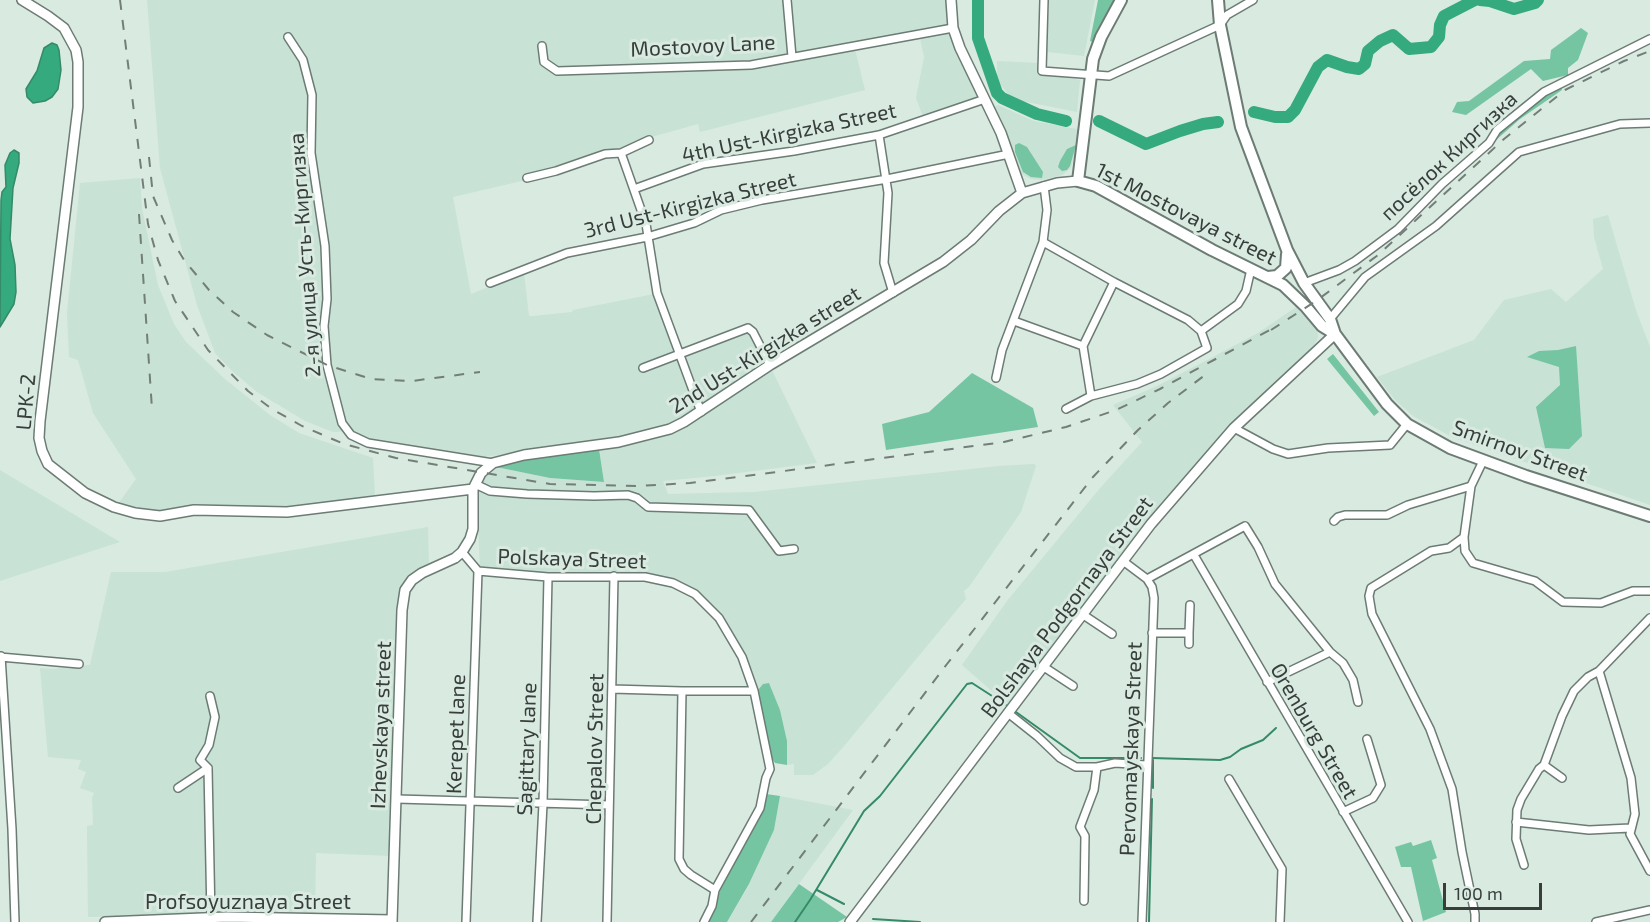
<!DOCTYPE html>
<html>
<head>
<meta charset="utf-8">
<style>
  body { margin:0 }
  #map { position:relative; width:1650px; height:922px; overflow:hidden; background:#d9eae1; font-family:"Exo 2",sans-serif }
  canvas { display:block }
  .scale { position:absolute; left:1443px; top:883px; width:99px; height:27px; box-sizing:border-box; border:3px solid #373e3b; border-top:0; padding-left:8px; font-size:18px; line-height:21px; white-space:nowrap; color:#373e3b; -webkit-text-stroke:4px #d9eae1; paint-order:stroke }
</style>
</head>
<body>
<div id="map">
<canvas width="1650" height="922"></canvas>
<div class="scale">100 m</div>
</div>
<script>
const ctx = document.querySelector('canvas').getContext('2d');
ctx.lineJoin = 'round';
function fill(path, color) {
  ctx.fillStyle = color;
  ctx.fill(path, 'evenodd');
}
function toPath(rows) {
  const path = new Path2D();
  for (const r of rows) {
    path.moveTo(r[0], r[1]);
    for (let i = 2; i < r.length; i += 2) path.lineTo(r[i], r[i + 1]);
  }
  return path;
}
function trace(path, color, width, dash) {
  ctx.strokeStyle = color;
  ctx.lineWidth = width;
  ctx.lineCap = dash ? 'butt' : 'round';
  ctx.setLineDash(dash || []);
  ctx.stroke(path);
}
function drawText(font, color, halo, rows, align = 'center') {
  ctx.font = font + ' "Exo 2",sans-serif';
  ctx.lineWidth = 6;
  ctx.setLineDash([]);
  ctx.textBaseline = 'middle';
  ctx.strokeStyle = halo;
  ctx.fillStyle = color;
  for (const [text, x, y, turn = 0] of rows) {
    ctx.save();
    ctx.translate(x, y);
    ctx.rotate((+turn || 0) * Math.PI / 180);
    ctx.textAlign = isNaN(turn) ? turn : align;
    if (halo) ctx.strokeText(text, 0, 0);
    ctx.fillText(text, 0, 0);
    ctx.restore();
  }
}
const built = toPath([
  [147,0,948,0,949,26,751,61,556,67,556,73,752,68,855,49,865,90,700,132,698,124,648,138,620,151,526,180,453,197,471,294,524,273,529,316,533,316,572,312,573,310,654,294,696,411,664,427,608,441,476,458,367,439,351,431,333,432,305,421,257,392,232,371,215,353,197,305,160,168],
  [1049,0,1095,0,1084,56,1047,52],
  [951,32,980,97,923,117,916,98,924,57,920,38],
  [997,61,1039,63,1040,73,1080,80,1077,112,1012,99,997,80],
  [998,105,1034,121,1082,130,1071,168,1062,175,1042,180,1031,179,1022,174,994,107],
  [140,178,142,208,158,285,174,324,186,342,226,380,270,415,299,433,373,458,375,495,286,509,193,505,160,512,135,509,118,504,136,479,93,413,78,360,69,357,67,313,80,183],
  [1608,215,1636,310,1650,347,1650,505,1454,438,1413,416,1395,400,1377,377,1474,340,1504,300,1551,289,1566,302,1603,269,1594,237,1593,219],
  [1299,305,1317,327,1318,337,1314,346,1302,361,1234,424,1008,705,962,665,1007,601,1101,487,1142,442,1113,405,1157,386,1213,357,1258,333],
  [748,331,751,333,767,362,702,407,682,356],
  [771,368,817,463,715,476,663,481,668,494,754,492,999,466,1034,464,1036,466,1021,512,969,587,964,591,966,599,845,745,828,764,813,775,794,775,794,764,787,765,787,741,780,710,769,683,763,684,758,690,744,655,697,592,673,579,645,574,548,574,480,570,477,499,482,480,489,471,496,467,550,478,604,482,599,449,665,434],
  [0,470,120,542,0,581],
  [428,527,429,564,420,569,402,589,391,856,316,853,315,914,226,914,88,917,87,826,93,825,92,798,94,793,80,788,86,772,78,769,81,760,48,757,40,668,52,669,90,665,111,572,165,572],
  [780,796,853,810,771,922,727,922,748,887,774,830]
]);
const green = toPath([
  [1098,0,1117,0,1095,43,1090,41],
  [1581,28,1588,33,1578,60,1568,68,1568,75,1543,81,1531,69,1466,115,1452,112,1457,102,1469,101,1524,61,1550,59,1551,50],
  [1561,86,1562,90,1520,119,1496,140,1494,137,1498,131,1545,93],
  [1019,143,1027,147,1043,172,1042,178,1031,177,1023,172,1015,152,1015,145],
  [1076,145,1070,166,1067,170,1062,171,1058,167,1060,161,1067,149],
  [1576,346,1582,436,1569,449,1545,448,1536,407,1560,385,1559,367,1527,357,1539,351,1558,350],
  [1333,354,1379,412,1374,416,1327,359],
  [972,373,1033,408,1038,427,886,450,882,424,929,412],
  [599,449,604,482,550,478,496,467,523,459],
  [769,683,780,710,787,741,787,765,775,763,771,757,758,690,763,684],
  [766,794,780,796,774,830,749,884,727,922,709,922,720,891,763,809],
  [1431,840,1437,858,1432,860,1446,912,1423,921,1411,867,1401,867,1395,847,1411,842,1413,846],
  [799,884,847,917,838,922,771,922]
]);
const water = toPath([
  [52,43,57,45,59,50,61,70,58,89,52,97,45,101,33,103,27,97,26,89,37,71,44,48,52,43],
  [14,150,19,153,19,163,13,188,10,239,15,265,16,292,14,304,0,327,1,200,2,192,6,187,5,165,10,153,14,150]
]);
const stream = toPath([
  [1016,712,1080,758,1141,758],
  [1152,758,1220,760,1230,757,1241,749,1263,740,1276,728],
  [1153,788,1153,758],
  [817,890,844,904],
  [873,919,920,922],
  [795,922,810,900,864,811,880,796,967,684,972,683,1006,705],
  [1149,922,1152,799]
]);
const river = toPath([
  [978,0,978,38,997,93,1002,98,1037,114,1066,121],
  [1480,0,1490,1,1514,9,1535,3,1538,0],
  [1254,112,1275,117,1288,117,1295,110,1318,67,1327,60,1347,67,1359,69,1365,64,1368,51,1380,41,1393,35,1409,49,1431,47,1439,37,1440,25,1444,16,1475,0],
  [1099,121,1146,144,1180,131,1203,124,1218,122]
]);
const street = toPath([
  [787,0,792,57],
  [1044,0,1042,71,1109,76,1220,25,1227,15,1253,0],
  [288,37,303,60,312,95,311,153,325,246,327,299,324,326,327,365,342,423,351,435,368,443,493,463],
  [542,46,544,62,557,71,751,65,953,28],
  [879,135,888,193,884,263,893,293],
  [621,153,646,224,657,293,701,412],
  [527,178,556,171,605,154,621,153,649,140],
  [634,189,703,164,794,151,879,135,985,99],
  [1043,242,1114,282,1188,320,1201,331,1207,348,1161,374,1137,384,1091,396,1066,409],
  [490,283,567,253,647,237,694,223,721,210,762,200,887,179,1009,154],
  [1304,283,1339,270,1355,261,1398,229,1442,184,1489,143,1497,130,1544,92,1650,39],
  [1330,319,1365,277,1436,226,1519,152,1620,124,1650,123],
  [1014,321,1083,346,1114,282],
  [1201,331,1238,304,1246,291,1251,269],
  [1083,346,1091,396],
  [643,368,748,328,753,332,770,365],
  [996,378,1002,350,1043,242,1047,210,1044,186],
  [1234,428,1273,449,1288,454,1328,448,1390,445,1407,424],
  [475,484,490,491,527,494,594,496,628,495,637,498,648,507,749,510,779,551,794,549],
  [1334,521,1338,517,1345,515,1387,515,1408,505,1471,486],
  [1464,537,1465,551,1473,563,1535,581,1563,602,1601,603,1633,591,1650,591],
  [462,552,478,571,466,922],
  [1194,555,1408,922],
  [1123,561,1147,579,1152,587,1154,598,1142,922],
  [478,571,548,577,645,577,673,583,695,594,719,618,742,657,754,691,770,769,766,778,760,808,715,890,712,906,704,922],
  [1147,579,1245,526,1258,547,1275,584,1330,652,1343,663,1353,680,1358,702],
  [1082,614,1112,634],
  [1152,633,1189,633,1190,605],
  [1189,633,1189,644],
  [1,656,12,829,15,922],
  [0,657,79,664],
  [1044,667,1073,686],
  [1599,671,1631,778,1635,814,1630,834,1650,871],
  [1267,682,1330,652],
  [612,689,682,691,754,691],
  [682,691,679,859,684,869,691,875,715,890],
  [1008,713,1037,736,1060,758,1076,767,1097,767,1115,763,1146,765],
  [1544,765,1562,778],
  [208,768,200,760,209,745,215,717,210,696],
  [1229,779,1282,869,1280,922],
  [178,788,208,768,211,918],
  [397,799,609,805],
  [1343,812,1373,798,1381,785,1367,739],
  [1516,822,1589,830,1630,828],
  [1524,865,1516,839,1517,810,1521,799,1539,769,1544,765,1562,716,1574,691,1588,677,1599,671,1650,618],
  [1084,901,1085,836,1080,827,1094,790,1097,767],
  [537,922,543,804,548,577],
  [607,922,614,576],
  [1475,922,1475,914,1462,852,1452,789,1430,729,1372,614,1369,596,1371,588,1431,551,1449,548,1464,537,1471,486,1483,461],
  [1596,922,1650,910]
]);
const secondary = toPath([
  [22,0,48,16,64,28,76,50,78,62,78,107,40,421,39,438,42,451,48,464,85,493,114,507,135,513,160,516,194,510,287,512,473,489],
  [951,0,953,28,960,48,1001,133,1022,193],
  [105,922,227,917,392,920],
  [392,922,402,610,405,590,412,580,422,573,455,558,462,552,470,539,473,529,473,489,481,473,493,463,524,455,619,442,670,429,684,422,770,365,943,262,971,240,999,211,1022,193,1057,183,1078,181],
  [850,922,1151,524,1234,428,1335,334]
]);
const primary = toPath([
  [1121,0,1101,37,1093,59,1078,181,1096,186,1212,250,1283,285,1306,307,1322,326,1335,334],
  [1218,0,1220,25,1241,127,1287,250,1304,283,1330,319,1335,334,1387,404,1407,424,1450,448,1526,476,1650,516],
  [1268,277,1277,276,1286,268,1287,254]
]);
const rail = toPath([
  [120,0,148,224,158,260,175,301,208,350,248,391,272,409,302,426,344,444,396,458,550,484,639,486,690,483,769,473,1004,442,1066,427,1116,410,1160,389,1277,326],
  [149,157,153,196,172,240,184,260,209,290,233,312,267,335,327,365,371,379,412,381,480,372],
  [139,214,152,409],
  [1271,330,1316,301,1378,255,1504,139,1565,90,1624,61,1650,51],
  [751,922,947,664,1093,477,1138,430,1168,403,1209,372]
]);
const streetNames = [
  ["Mostovoy Lane",703,46,-3],
  ["4th Ust-Kirgizka Street",789,133,-12],
  ["посёлок Киргизка",1449,156,-43],
  ["3rd Ust-Kirgizka Street",690,205,-14],
  ["1st Mostovaya street",1186,214,27],
  ["2-я улица Усть-Киргизка",305,255,-94],
  ["2nd Ust-Kirgizka street",765,350,-32],
  ["LPK-2",26,402,-85],
  ["Smirnov Street",1520,451,20],
  ["Polskaya Street",572,559,2],
  ["Bolshaya Podgornaya Street",1067,607,-53],
  ["Izhevskaya street",381,725,-88],
  ["Orenburg Street",1314,731,60],
  ["Kerepet lane",456,734,-88],
  ["Sagittary lane",527,749,-88],
  ["Chepalov Street",595,749,-89],
  ["Pervomayskaya Street",1131,749,-88],
  ["Profsoyuznaya Street",248,902]
];
fill(built, '#c8e2d5');
fill(green, '#75c5a2');
fill(water, '#34aa7e');
trace(water, '#358a6a', 1.5);
trace(stream, '#358a6a', 2);
trace(river, '#34aa7e', 12);
trace(street, '#6c7c74', 10);
trace(secondary, '#6c7c74', 12);
trace(primary, '#6c7c74', 14);
trace(street, '#fff', 7);
trace(secondary, '#fff', 9);
trace(primary, '#fff', 10);
trace(rail, '#737e79', 2, [10, 10]);
drawText('21px', '#373e3b', '#d9eae1', streetNames);
</script>
</body>
</html>
